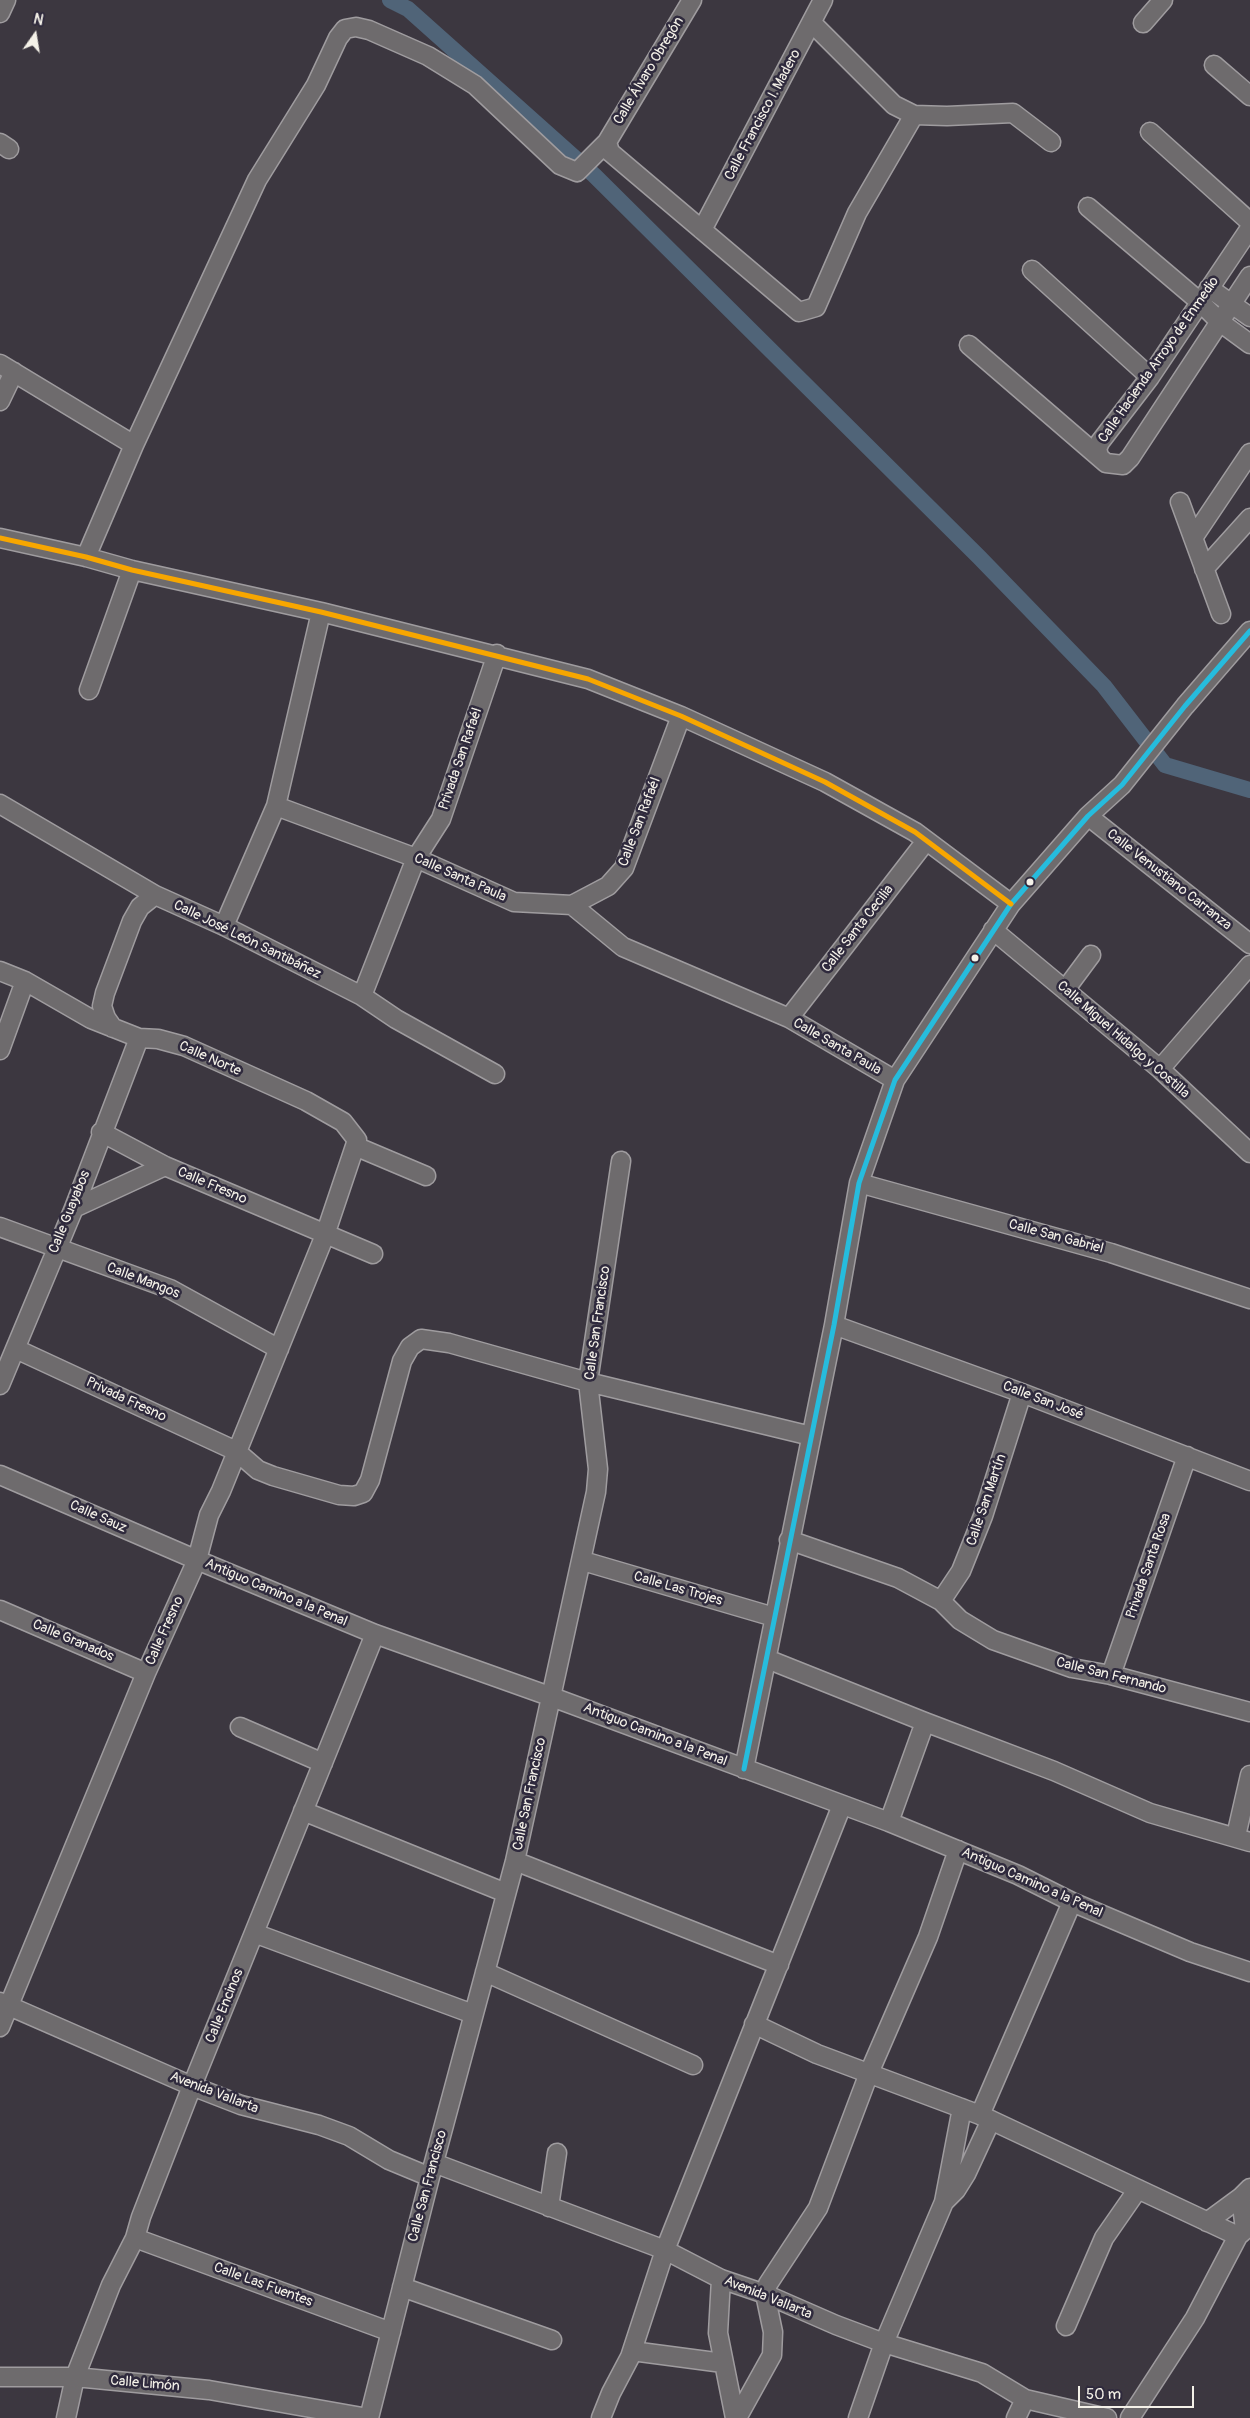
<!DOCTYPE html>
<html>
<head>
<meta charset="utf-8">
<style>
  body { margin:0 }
  #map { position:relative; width:1250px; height:2418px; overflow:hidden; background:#3c3740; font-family:Pangolin,sans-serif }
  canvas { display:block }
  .north { position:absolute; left:10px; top:10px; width:50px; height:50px; -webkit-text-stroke:4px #2f2a3d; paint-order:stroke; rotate:13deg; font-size:14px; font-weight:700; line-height:20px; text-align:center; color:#f4f1e8 }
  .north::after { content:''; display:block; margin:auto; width:18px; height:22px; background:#f4f1e8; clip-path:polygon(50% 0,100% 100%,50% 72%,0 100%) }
  .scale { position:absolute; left:1078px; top:2386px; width:116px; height:22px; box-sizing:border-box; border:2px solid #f4f1e8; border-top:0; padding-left:6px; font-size:15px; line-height:18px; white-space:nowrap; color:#f4f1e8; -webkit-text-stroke:4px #2f2a3d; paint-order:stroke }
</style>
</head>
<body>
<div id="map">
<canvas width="1250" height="2418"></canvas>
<div class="north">N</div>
<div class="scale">50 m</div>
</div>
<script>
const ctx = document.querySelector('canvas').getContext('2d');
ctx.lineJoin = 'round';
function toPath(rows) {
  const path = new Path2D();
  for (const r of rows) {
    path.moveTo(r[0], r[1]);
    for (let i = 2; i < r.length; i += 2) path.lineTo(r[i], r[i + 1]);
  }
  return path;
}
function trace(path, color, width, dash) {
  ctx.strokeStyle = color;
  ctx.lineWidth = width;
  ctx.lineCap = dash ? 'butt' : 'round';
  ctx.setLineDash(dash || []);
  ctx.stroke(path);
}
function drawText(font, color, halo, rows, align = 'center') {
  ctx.font = font + ' Pangolin,sans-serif';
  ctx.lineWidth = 5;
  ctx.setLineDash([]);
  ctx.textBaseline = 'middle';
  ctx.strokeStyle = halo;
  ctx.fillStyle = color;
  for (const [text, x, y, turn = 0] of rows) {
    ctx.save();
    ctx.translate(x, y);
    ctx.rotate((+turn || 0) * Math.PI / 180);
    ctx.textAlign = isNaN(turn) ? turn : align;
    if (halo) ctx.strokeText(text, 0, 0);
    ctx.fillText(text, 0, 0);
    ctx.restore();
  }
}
const canal = toPath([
  [390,0,408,9,594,175,979,557,1104,686,1165,765,1250,790]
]);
const minor = toPath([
  [0,13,6,0],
  [812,23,894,105,914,115,947,116,1013,113,1051,142],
  [1143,23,1163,0],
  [1214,65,1250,96],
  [1150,132,1250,222],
  [607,142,610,152,799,312,816,307,857,213,914,115],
  [0,143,9,149],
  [1088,207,1200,302,1220,322,1250,344],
  [702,230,823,0],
  [1032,270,1150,377],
  [1209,288,1250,317],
  [969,345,1106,463,1123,465,1130,458,1250,276],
  [0,364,134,445],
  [0,401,14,372],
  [1099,456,1097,449,1100,442,1150,377,1250,228],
  [1180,502,1221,614],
  [0,538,86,557,132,570,321,612,588,679,681,716,825,782,915,832,1011,904],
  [1193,538,1250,453],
  [86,557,134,445,257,180,316,85,338,38,345,29,356,27,369,30,428,56,475,85,560,165,577,172,607,142,692,0],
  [1204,569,1250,518],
  [89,690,132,570],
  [0,804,155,895,224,926,362,996,396,1019,495,1074],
  [276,806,416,858,514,902,572,905,623,947,789,1018,895,1080],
  [1088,816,1250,944],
  [572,905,608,886,624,868,681,716],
  [224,926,276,806,321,612],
  [993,930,1160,1069,1250,1153],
  [0,971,25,981,91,1019,139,1038,158,1039,184,1046,306,1101,343,1122,357,1140,325,1235,221,1491,209,1515,197,1560,146,1673,0,2027],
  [1065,990,1091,955],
  [362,996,416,858,441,819,497,654],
  [789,1018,926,841],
  [113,1028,106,1018,102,1006,105,993,132,921,140,907,155,895],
  [0,1050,25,981],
  [1160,1069,1250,965],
  [101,1132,165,1166,373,1254],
  [355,1146,426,1176],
  [859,1183,1111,1253,1250,1299],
  [74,1208,165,1166],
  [0,1227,170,1289,279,1349],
  [834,1325,1022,1393,1250,1481],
  [16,1349,236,1451,258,1470,273,1476,339,1495,354,1496,363,1493,370,1480,402,1361,410,1347,421,1339,449,1343,588,1382,811,1436],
  [0,1385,74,1208,139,1038],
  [0,1475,197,1560,375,1634,552,1697,889,1822,1018,1875,1072,1902,1190,1952,1250,1972],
  [789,1540,898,1578,941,1601,960,1620,993,1640,1072,1668,1111,1675,1250,1712],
  [583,1561,774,1617],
  [941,1601,961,1571,983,1516,1022,1393],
  [0,1610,146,1673],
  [767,1659,925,1722,1054,1771,1150,1813,1250,1842],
  [1111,1675,1187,1456],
  [240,1727,323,1763],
  [744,1769,834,1325,859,1183,895,1080,1011,904,1088,816,1122,785,1185,706,1250,631],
  [303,1811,506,1893],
  [889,1822,925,1722],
  [1236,1836,1250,1775],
  [515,1861,779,1965],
  [254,1933,473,2014],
  [485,1972,693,2065],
  [0,2002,192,2086,241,2105,319,2125,349,2136,389,2160,430,2177],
  [754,2024,817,2054,980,2115,1238,2236],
  [980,2115,1072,1902],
  [434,2163,665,2250,721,2279,765,2294,836,2325,884,2343,982,2373,1025,2399,1107,2418],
  [944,2202,956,2190,966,2174,991,2120],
  [549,2207,557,2153],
  [1207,2222,1241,2197],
  [1245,2230,1241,2197,1250,2188],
  [135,2238,391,2332],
  [721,2279,718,2333,735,2418],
  [402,2287,552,2340],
  [1066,2326,1104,2238,1138,2189],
  [632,2351,723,2363],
  [0,2377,75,2377,209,2390,368,2418],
  [66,2418,75,2377,111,2285,135,2238,141,2217,192,2086,375,1634],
  [369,2418,430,2177,515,1861,596,1492,598,1469,588,1382,621,1161],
  [601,2418,611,2393,630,2357,665,2250,842,1805],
  [737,2418,772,2355,773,2332,765,2294,768,2284,818,2208,869,2073,928,1937,958,1850],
  [858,2418,884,2343,944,2202,962,2108],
  [1016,2418,1025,2399],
  [1130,2418,1195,2318,1238,2236,1245,2230]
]);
const bus1 = toPath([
  [744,1769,834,1325,859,1183,895,1080,1011,904,1088,816,1122,785,1185,706,1250,631]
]);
const bus2 = toPath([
  [0,538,86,557,132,570,321,612,588,679,681,716,825,782,915,832,1011,904]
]);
const markers = [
  [1030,882,4.5,"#f4f1e8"],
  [975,958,4.5,"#f4f1e8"]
];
const streetNames = [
  ["Calle Álvaro Obregón",649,71,-59],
  ["Calle Francisco I. Madero",763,115,-62],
  ["Calle Hacienda Arroyo de Enmedio",1159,360,-55],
  ["Privada San Rafaél",461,759,-71],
  ["Calle San Rafaél",640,822,-69],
  ["Calle Santa Paula",460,878,24],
  ["Calle Venustiano Carranza",1169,880,38],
  ["Calle Santa Cecilia",858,929,-52],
  ["Calle José León Santibáñez",247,940,26],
  ["Calle Miguel Hidalgo y Costilla",1123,1040,41],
  ["Calle Santa Paula",837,1047,30],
  ["Calle Norte",210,1059,24],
  ["Calle Fresno",212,1186,23],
  ["Calle Guayabos",70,1212,-68],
  ["Calle San Gabriel",1056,1237,15],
  ["Calle Mangos",143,1281,21],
  ["Calle San Francisco",598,1323,-82],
  ["Privada Fresno",126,1400,25],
  ["Calle San José",1043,1401,21],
  ["Calle San Martín",987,1500,-71],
  ["Calle Sauz",98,1517,24],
  ["Privada Santa Rosa",1149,1566,-71],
  ["Calle Las Trojes",678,1589,16],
  ["Antiguo Camino a la Penal",276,1593,23],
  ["Calle Fresno",165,1631,-66],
  ["Calle Granados",73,1641,23],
  ["Calle San Fernando",1111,1676,14],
  ["Antiguo Camino a la Penal",655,1735,21],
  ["Calle San Francisco",530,1794,-78],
  ["Antiguo Camino a la Penal",1032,1883,24],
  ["Calle Encinos",225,2006,-68],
  ["Avenida Vallarta",214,2093,21],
  ["Calle San Francisco",428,2186,-75],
  ["Calle Las Fuentes",263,2285,20],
  ["Avenida Vallarta",768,2298,22],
  ["Calle Limón",145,2384,5]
];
trace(canal, '#506478', 16);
trace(minor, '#9f9c9f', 21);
trace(minor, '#6e6b6d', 18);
trace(bus1, '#26bcdd', 5);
trace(bus2, '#f7a600', 5);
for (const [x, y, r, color] of markers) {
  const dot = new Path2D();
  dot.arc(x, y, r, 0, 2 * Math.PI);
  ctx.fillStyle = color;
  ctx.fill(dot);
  trace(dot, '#2f2a3d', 2);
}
drawText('14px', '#f4f1e8', '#2f2a3d', streetNames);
</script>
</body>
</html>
